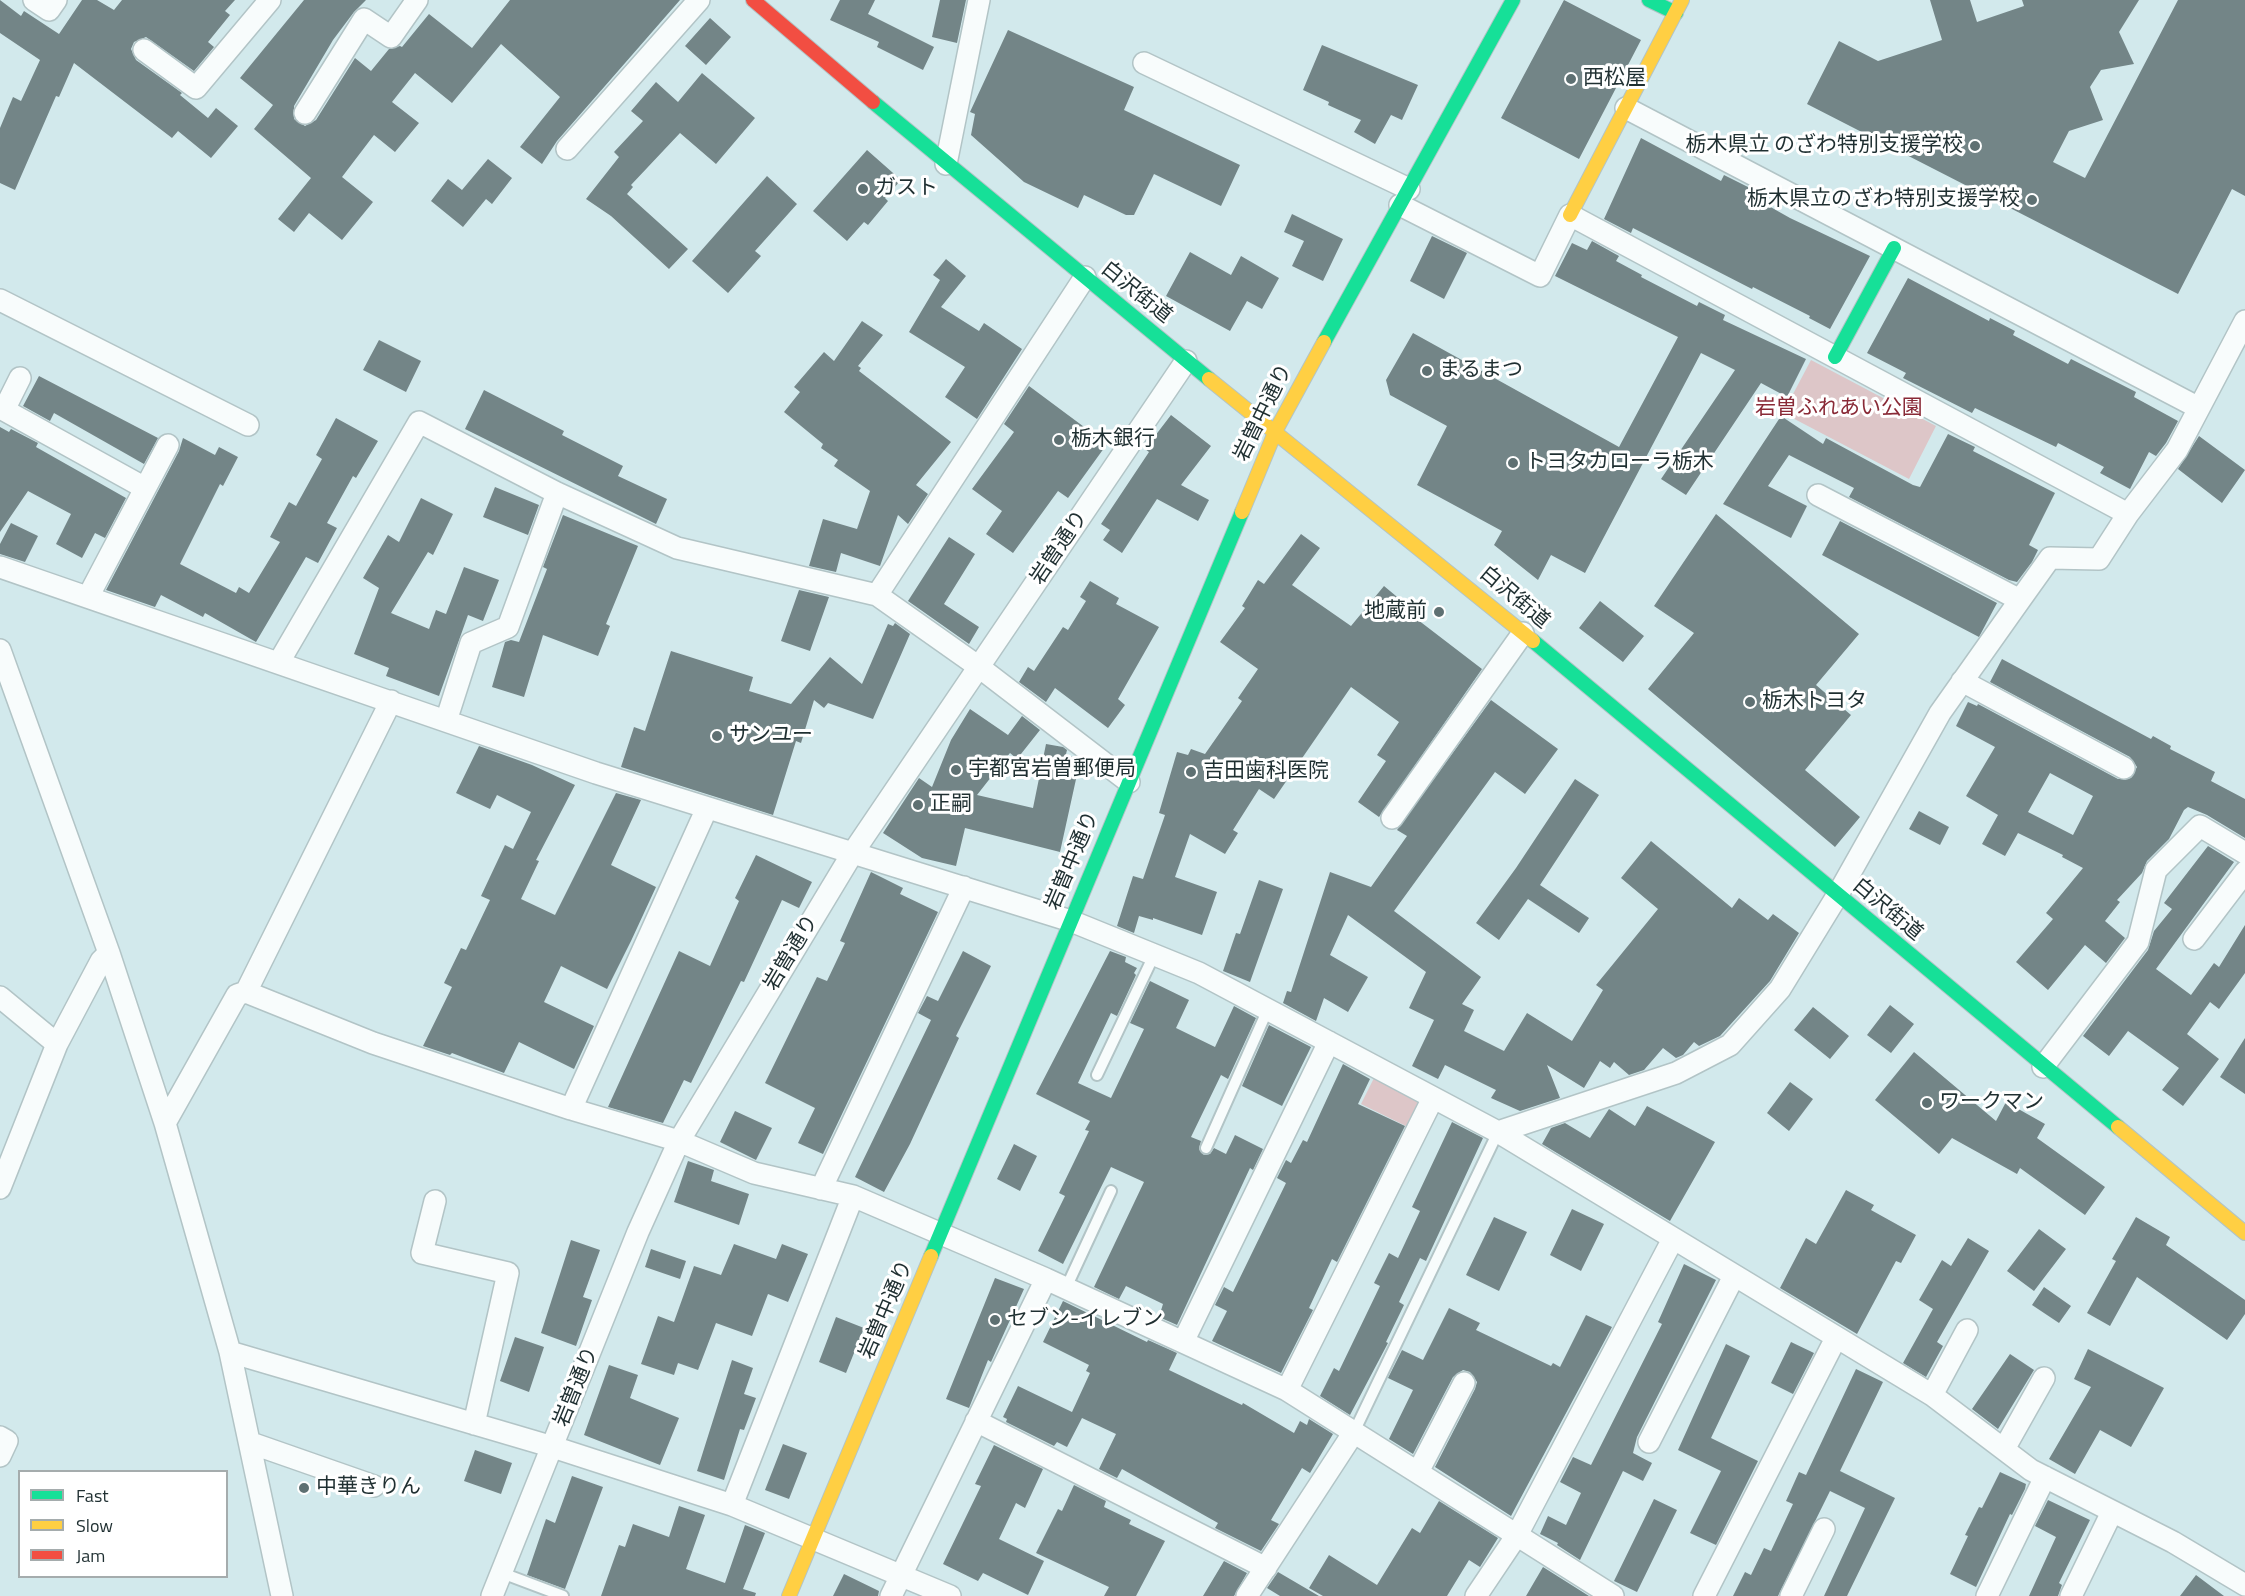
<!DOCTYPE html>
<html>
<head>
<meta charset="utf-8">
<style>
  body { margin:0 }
  #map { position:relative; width:2245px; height:1596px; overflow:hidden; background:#d2e9ec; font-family:"Titillium Web",sans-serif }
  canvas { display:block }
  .legend { position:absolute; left:18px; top:1470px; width:210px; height:108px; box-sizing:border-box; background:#fff; border:2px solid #a5acad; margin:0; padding:8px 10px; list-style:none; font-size:18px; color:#1f2f31 }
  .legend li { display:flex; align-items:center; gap:12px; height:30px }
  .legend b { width:30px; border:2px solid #a5acad }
</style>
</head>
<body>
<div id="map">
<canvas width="2245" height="1596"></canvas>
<ul class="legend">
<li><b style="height:8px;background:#16e098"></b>Fast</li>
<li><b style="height:8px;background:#ffcf43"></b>Slow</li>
<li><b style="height:8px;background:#f24e42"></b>Jam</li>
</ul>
</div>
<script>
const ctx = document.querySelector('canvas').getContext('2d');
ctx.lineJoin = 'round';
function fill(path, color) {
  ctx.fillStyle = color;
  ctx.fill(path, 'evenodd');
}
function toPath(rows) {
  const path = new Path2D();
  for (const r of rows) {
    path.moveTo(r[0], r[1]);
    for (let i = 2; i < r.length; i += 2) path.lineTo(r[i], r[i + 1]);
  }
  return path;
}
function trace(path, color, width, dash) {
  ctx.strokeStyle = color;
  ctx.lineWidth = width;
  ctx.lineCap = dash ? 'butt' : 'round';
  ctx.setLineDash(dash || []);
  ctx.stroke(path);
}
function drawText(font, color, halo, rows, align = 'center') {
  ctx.font = font + ' "Titillium Web","Noto Sans JP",sans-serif';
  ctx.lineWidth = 6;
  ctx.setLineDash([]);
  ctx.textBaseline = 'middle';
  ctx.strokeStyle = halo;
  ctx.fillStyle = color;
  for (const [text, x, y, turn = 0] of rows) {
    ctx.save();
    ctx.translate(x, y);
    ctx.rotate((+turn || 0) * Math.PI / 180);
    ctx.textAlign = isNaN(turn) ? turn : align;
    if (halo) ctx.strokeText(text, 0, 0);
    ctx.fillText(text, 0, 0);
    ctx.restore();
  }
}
const green = toPath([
  [1811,360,1936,426,1909,479,1783,413],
  [1376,1074,1415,1094,1419,1104,1408,1127,1361,1104]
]);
const building = toPath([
  [0,0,21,16,24,11,59,34,82,0,97,0,114,10,122,0,235,0,225,11,230,15,208,42,214,47,194,71,146,37,134,42,131,49,136,60,182,93,180,95,208,118,216,108,238,126,211,158,178,131,172,138,74,63,59,97,56,96,15,190,0,183,0,128,13,97,21,101,40,60,0,33],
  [304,0,366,0,354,12,333,40,294,106,294,119,305,126,316,120,355,58,371,71,389,49,400,46,402,47,429,14,472,48,510,0,680,0,557,141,542,164,520,147,560,97,501,44,452,103,415,73,392,102,419,123,395,152,374,135,342,177,373,202,342,240,309,213,294,232,278,219,311,178,254,129,273,105,240,78],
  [840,0,875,0,868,14,934,47,923,70,877,47,879,42,830,20],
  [940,0,966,0,957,43,932,37],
  [1564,0,1641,40,1579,159,1501,118],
  [1930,0,1970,0,1977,22,2024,6,2022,0,2139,0,2119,32,2134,64,2101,70,2090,87,2103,120,2069,131,2053,162,2085,178,2178,0,2245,0,2245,196,2232,189,2178,294,1807,104,1839,41,1878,61,1942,40],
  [710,18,731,37,706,65,685,46],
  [1008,30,1134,87,1124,110,1240,165,1221,206,1154,174,1134,215,1126,215,1084,195,1078,208,1024,182,971,135,975,114,970,112],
  [1322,45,1418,85,1402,120,1391,115,1375,144,1354,132,1361,120,1328,105,1329,102,1303,90],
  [702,73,755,118,716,164,680,133,631,185,633,187,627,194,688,249,669,269,611,216,586,199,619,157,614,152,643,121,631,111,656,82,678,102],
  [1641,138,1721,181,1724,175,1754,190,1751,196,1790,218,1870,256,1830,329,1809,318,1810,316,1753,287,1752,289,1633,228,1631,233,1604,219],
  [867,150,901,180,885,198,888,201,868,225,864,222,847,241,813,211],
  [488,159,512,178,492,204,486,199,463,227,431,201,448,179,462,190],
  [767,176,797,204,755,251,761,256,728,293,692,261],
  [1292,214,1343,239,1323,281,1292,266,1304,241,1284,232],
  [1432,236,1467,253,1444,299,1410,281],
  [1592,241,1619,256,1616,261,1642,275,1641,277,1697,306,1699,302,1725,315,1723,320,1806,359,1787,397,1761,383,1686,495,1661,479,1735,370,1701,353,1585,573,1551,555,1538,580,1494,545,1502,531,1417,485,1447,426,1390,395,1386,380,1413,333,1619,447,1678,337,1555,276,1572,243,1587,250],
  [1190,252,1231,275,1241,256,1279,278,1262,309,1247,301,1230,331,1166,296],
  [946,259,966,276,941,307,979,331,984,323,1022,349,977,419,945,397,965,367,909,332,940,280,933,275],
  [1908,278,1989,321,1990,318,2015,331,2013,335,2068,364,2071,359,2136,392,2134,397,2178,421,2166,443,2156,456,2149,452,2130,489,2100,473,2104,467,2058,443,2056,447,1975,408,1972,413,1903,378,1906,373,1867,353],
  [862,321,883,335,858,366,861,368,859,371,951,442,916,485,928,494,908,524,898,515,880,566,841,553,836,572,809,566,823,519,857,529,870,491,834,466,838,460,821,448,823,444,784,412,800,392,794,387,824,352,834,361],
  [379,340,421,361,406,392,363,370],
  [39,376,158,438,144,464,54,413,50,421,23,406],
  [1029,386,1107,444,1068,498,1058,491,1013,553,986,534,1002,511,972,489,1014,432,1004,424],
  [484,390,564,431,562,435,623,466,618,476,667,499,656,524,465,429],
  [1171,415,1211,446,1181,485,1209,500,1198,521,1157,499,1122,553,1103,540,1110,530,1101,524,1149,452,1145,449],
  [1781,416,1823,444,1826,438,1913,485,1920,487,1948,434,1975,447,1973,451,2055,493,2029,545,2038,550,2032,562,2017,582,2009,580,1849,497,1854,488,1789,455,1768,486,1807,506,1791,538,1723,504],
  [336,418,378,441,356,478,353,476,327,523,337,528,318,563,306,557,256,642,205,613,203,617,161,595,155,607,106,590,179,451,183,438,215,455,219,447,238,457,223,486,220,484,180,564,236,593,239,587,249,593,280,542,270,537,289,502,296,506,322,459,316,455],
  [0,427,9,432,11,429,38,443,36,447,126,498,105,538,95,533,82,558,56,544,71,514,28,491,0,532],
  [2199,436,2245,470,2222,503,2178,469],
  [495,487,539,505,528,535,483,517],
  [421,498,453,514,433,555,428,552,391,613,429,629,436,610,446,614,464,567,499,580,483,621,468,615,439,696,386,676,389,668,354,654,379,588,363,578,388,535,399,542],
  [1716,514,1859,634,1816,685,1851,715,1805,770,1860,817,1835,847,1648,689,1694,633,1654,606],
  [563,515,638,546,606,624,610,626,598,656,543,635,524,697,492,687,505,642,511,640,519,642,547,569,543,567],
  [1840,521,1997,603,1979,637,1822,555],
  [11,523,38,536,25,562,0,554,0,544],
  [1301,534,1320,548,1292,585,1351,626,1384,586,1408,606,1405,610,1482,669,1379,817,1358,802,1386,761,1377,755,1399,722,1351,687,1274,799,1259,789,1233,830,1238,833,1225,854,1190,834,1175,877,1217,892,1202,935,1153,918,1153,920,1139,916,1134,933,1117,926,1133,876,1143,879,1165,815,1159,813,1177,752,1188,755,1191,749,1205,754,1242,701,1238,698,1258,669,1220,642,1245,608,1242,606,1258,580,1264,584],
  [949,537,975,554,944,604,979,627,969,644,908,601],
  [1090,581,1119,598,1116,604,1159,627,1118,699,1125,705,1108,728,1055,688,1046,702,1019,682,1028,667,1034,671,1063,627,1068,630,1086,601,1080,597],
  [799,590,829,597,810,651,781,641],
  [1600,601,1644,636,1623,662,1579,628],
  [895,623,910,634,873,719,828,703,824,708,814,700,801,743,796,741,773,815,621,767,634,727,645,731,671,651,753,677,749,691,791,704,830,657,862,684,888,624,893,626],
  [2002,659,2151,739,2153,736,2171,746,2170,749,2215,772,2211,781,2245,799,2245,838,2207,815,2188,807,2184,810,2169,839,2147,861,2142,873,2117,900,2120,902,2105,921,2125,938,2106,963,2085,945,2048,990,2016,962,2053,919,2046,913,2083,868,2062,857,2063,855,2018,833,2005,856,1982,844,1998,815,1966,796,1995,747,1956,726,1968,702,1977,706,1978,704,2118,779,2131,778,2137,767,2130,757,1990,682],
  [2050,773,2093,796,2073,835,2028,812],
  [1491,700,1558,749,1525,794,1495,772,1394,911,1481,977,1462,1004,1474,1010,1464,1031,1504,1051,1527,1013,1572,1041,1603,990,1596,985,1658,909,1621,878,1651,841,1732,908,1739,898,1768,920,1773,914,1799,933,1770,981,1720,1036,1699,1046,1694,1042,1683,1055,1676,1058,1663,1048,1644,1070,1629,1075,1614,1062,1610,1068,1600,1061,1584,1088,1547,1065,1560,1098,1520,1111,1491,1098,1496,1090,1445,1065,1438,1079,1412,1066,1434,1020,1409,1008,1426,972,1348,915,1330,955,1368,977,1348,1012,1324,998,1316,1021,1283,1003,1287,991,1291,992,1330,872,1371,887,1407,836,1397,830],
  [970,709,1008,735,1022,716,1040,730,1017,759,1010,753,977,795,1033,808,1046,744,1063,747,1067,750,1066,754,1080,761,1060,852,965,828,956,866,922,858,883,833,919,778,932,787,951,740],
  [479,746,532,765,575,785,536,860,539,861,521,899,555,915,616,793,641,800,611,865,656,887,631,941,607,989,561,966,544,1002,594,1026,574,1069,519,1042,504,1073,452,1053,450,1055,423,1046,452,987,444,983,461,948,466,950,490,900,481,896,505,845,513,849,531,812,497,795,490,809,456,793],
  [1575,779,1599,795,1540,885,1589,918,1579,933,1528,899,1499,940,1476,923,1516,868],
  [1919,811,1949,827,1940,845,1909,829],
  [2208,846,2234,862,2156,969,2191,995,2214,963,2219,967,2245,925,2245,973,2219,1009,2210,1002,2187,1034,2219,1059,2183,1106,2162,1090,2179,1068,2128,1031,2109,1056,2083,1036,2148,950,2154,931,2172,909,2164,903],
  [756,855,812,882,799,908,782,900,744,982,741,981,691,1083,684,1080,663,1123,608,1107,679,951,710,966,739,901,735,898],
  [871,872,903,888,900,894,938,912,823,1154,798,1143,815,1108,765,1083,817,977,827,981,845,943,840,941],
  [1259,880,1283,889,1250,982,1223,971,1236,933,1240,934],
  [963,951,991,966,956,1036,959,1038,910,1144,884,1192,855,1177,931,1020,918,1013,927,996,938,1001],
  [1110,951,1126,957,1125,962,1137,968,1134,973,1136,975,1117,1016,1111,1013,1078,1083,1111,1098,1144,1029,1130,1023,1150,981,1189,1000,1176,1028,1215,1047,1234,1006,1256,1018,1228,1079,1221,1075,1191,1137,1201,1141,1199,1149,1204,1155,1210,1154,1214,1148,1226,1154,1235,1135,1263,1149,1253,1170,1250,1168,1177,1325,1159,1317,1163,1304,1126,1286,1119,1299,1094,1287,1144,1182,1111,1167,1063,1264,1038,1251,1065,1196,1059,1193,1089,1131,1085,1130,1090,1121,1036,1094],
  [1890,1005,1914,1024,1891,1053,1867,1035],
  [1813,1007,1849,1036,1830,1059,1794,1030],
  [1269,1025,1311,1047,1282,1106,1242,1086],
  [2245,1038,2245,1094,2220,1077],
  [1914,1052,1996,1121,2006,1102,2045,1124,2037,1138,2105,1187,2085,1215,2020,1168,2017,1174,1952,1138,1939,1154,1875,1100],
  [1343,1064,1370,1079,1358,1104,1405,1126,1337,1262,1332,1259,1309,1308,1313,1310,1281,1373,1212,1341,1227,1311,1215,1305,1224,1287,1233,1292,1286,1183,1277,1178,1286,1160,1291,1163,1303,1140,1307,1142],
  [1790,1082,1813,1099,1789,1131,1767,1113],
  [1647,1106,1715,1142,1670,1221,1542,1144,1551,1128,1565,1123,1590,1138,1609,1109,1635,1126],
  [735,1111,772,1128,756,1160,720,1142],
  [1452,1122,1483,1138,1426,1261,1420,1258,1399,1302,1404,1305,1386,1342,1388,1343,1350,1415,1320,1396,1334,1368,1339,1371,1380,1286,1374,1283,1389,1253,1398,1258,1420,1211,1412,1207],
  [1014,1144,1037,1156,1020,1191,997,1179],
  [688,1161,714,1170,711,1181,749,1194,739,1225,674,1202],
  [1846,1190,1874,1205,1871,1210,1916,1235,1901,1263,1896,1261,1857,1334,1780,1288,1806,1238,1816,1244],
  [1572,1209,1604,1224,1581,1271,1550,1255],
  [1494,1217,1527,1232,1499,1291,1466,1275],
  [2136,1217,2170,1237,2166,1245,2245,1300,2245,1314,2227,1340,2137,1277,2110,1326,2087,1313,2116,1261,2112,1259],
  [2039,1229,2066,1249,2034,1291,2007,1271],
  [1968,1238,1989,1251,1937,1342,1943,1346,1926,1377,1903,1363,1933,1309,1919,1300,1942,1260,1951,1266],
  [571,1240,600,1250,583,1297,592,1300,576,1346,541,1333],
  [734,1244,776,1259,782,1244,808,1254,788,1302,768,1294,752,1336,716,1323,698,1370,678,1363,674,1375,641,1364,658,1316,674,1322,694,1266,721,1275],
  [651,1249,686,1261,680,1279,645,1267],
  [1684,1264,1716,1280,1637,1437,1633,1453,1652,1463,1643,1481,1623,1471,1580,1560,1557,1545,1558,1543,1540,1534,1548,1516,1566,1525,1581,1493,1560,1482,1573,1457,1591,1465,1662,1324,1658,1322],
  [995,1278,1024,1289,991,1362,988,1360,969,1408,946,1399],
  [2044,1287,2071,1306,2059,1323,2032,1305],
  [1063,1301,1147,1342,1148,1340,1177,1353,1169,1370,1242,1405,1243,1403,1294,1433,1300,1421,1307,1425,1309,1419,1333,1434,1310,1473,1302,1468,1271,1520,1279,1524,1261,1551,1215,1528,1218,1523,1122,1469,1117,1478,1099,1469,1116,1434,1082,1418,1067,1447,1057,1442,1054,1446,1006,1422,1007,1419,1003,1417,1018,1386,1072,1412,1090,1373,1086,1371,1089,1365,1043,1342],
  [1449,1308,1480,1323,1476,1330,1551,1366,1553,1363,1560,1367,1586,1315,1612,1327,1511,1516,1435,1467,1475,1389,1477,1382,1470,1372,1463,1370,1453,1377,1413,1454,1389,1439,1413,1390,1388,1378,1402,1350,1423,1360],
  [836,1317,864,1328,846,1373,819,1362],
  [515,1337,544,1347,529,1392,500,1381],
  [1791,1342,1814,1353,1793,1394,1771,1383],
  [1726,1344,1750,1356,1711,1438,1758,1461,1716,1545,1690,1533,1721,1471,1678,1450],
  [2088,1349,2164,1388,2131,1447,2100,1430,2075,1474,2049,1459,2091,1387,2074,1379],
  [2010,1354,2034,1370,1998,1429,1972,1409],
  [732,1360,753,1368,744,1394,756,1398,744,1430,740,1429,724,1480,697,1471],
  [609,1365,638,1375,630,1398,679,1418,660,1465,584,1435],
  [1856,1369,1883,1382,1840,1471,1895,1498,1847,1596,1824,1596,1865,1508,1830,1491,1778,1596,1733,1596,1745,1572,1751,1575,1764,1548,1771,1551,1793,1504,1786,1501,1799,1472,1806,1475],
  [783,1444,807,1453,789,1499,765,1490],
  [994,1445,1043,1469,1025,1508,1016,1503,999,1539,1044,1561,1028,1595,983,1573,978,1581,943,1564,981,1486,975,1484],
  [475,1450,512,1463,501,1494,464,1481],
  [2000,1472,2026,1484,2025,1489,2012,1515,2010,1514,1976,1587,1950,1574,1968,1536,1965,1535,1979,1507,1982,1508],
  [572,1476,603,1487,565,1589,527,1575,546,1519,555,1523],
  [1074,1485,1106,1501,1104,1507,1131,1520,1129,1524,1165,1541,1136,1596,1104,1596,1109,1587,1036,1553,1058,1509,1062,1511],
  [1654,1499,1677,1510,1637,1592,1614,1581],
  [2048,1500,2090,1520,2059,1583,2062,1585,2058,1596,2029,1596,2056,1537,2035,1526],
  [1439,1501,1498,1538,1480,1567,1469,1560,1447,1596,1323,1596,1309,1588,1329,1555,1377,1585,1412,1528,1420,1533],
  [679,1506,705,1515,686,1569,725,1583,745,1525,765,1533,743,1589,756,1593,755,1596,601,1596,619,1545,625,1547,633,1524,669,1537],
  [1224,1561,1247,1573,1234,1596,1203,1596],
  [1543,1567,1589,1596,1526,1596],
  [1278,1572,1319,1596,1280,1596,1267,1588],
  [844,1574,879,1591,878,1596,833,1596],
  [2196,1575,2224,1596,2180,1596]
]);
const lane = toPath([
  [1097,1075,1155,953],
  [1206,1148,1268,1009],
  [1066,1288,1111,1191],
  [1354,1432,1498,1132],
  [502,1573,563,1596]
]);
const street = toPath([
  [34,0,49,10,56,0],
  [144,50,196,88,270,0],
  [1144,63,1409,189],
  [1626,108,2199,408],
  [305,113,364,19,391,37,417,0],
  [567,149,699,0],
  [946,164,979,0],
  [1400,205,1540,276,1570,215,2128,514],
  [0,300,248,425],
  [20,378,4,410,145,488],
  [1818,495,2020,600],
  [0,567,596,773,1071,921,1199,973,1498,1132,1932,1395,2031,1470,2173,1542,2245,1585],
  [877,595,1085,277],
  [88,597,168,445],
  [0,650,109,953,165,1123,230,1352,282,1596],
  [279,662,419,422,557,493,677,548,877,595,979,667,1129,782],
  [1962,681,2124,768],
  [446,721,471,643,508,627,557,493],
  [1392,818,1523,633],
  [2194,939,2245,872],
  [246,992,373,1043,571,1109,679,1141,754,1173,853,1196,1046,1279,1287,1390,1613,1596],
  [0,997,57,1044,0,1188],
  [57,1044,101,961,109,953],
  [2043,1067,2138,942,2156,870,2200,826,2245,853],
  [571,1109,707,808],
  [165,1123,237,995,246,992,391,701],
  [1498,1132,1676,1073,1730,1045,1780,989,1837,896,1940,713,2020,600,2050,558,2099,559,2128,514,2177,450,2245,321],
  [821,1189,964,887],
  [435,1201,422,1253,508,1273,474,1424],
  [1183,1342,1329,1042],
  [230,1352,553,1447,732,1505,950,1596],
  [1287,1390,1433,1098],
  [1932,1395,1967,1330],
  [976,1421,1266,1568],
  [0,1437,7,1441,0,1456],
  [1649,1442,1734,1276],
  [251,1443,374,1486],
  [2004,1449,2044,1378],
  [1418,1472,1464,1383],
  [732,1505,853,1196],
  [492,1596,638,1232,679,1141,852,854,1186,361],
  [891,1596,1046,1279],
  [1247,1596,1354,1432],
  [1476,1596,1517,1535,1673,1239],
  [1704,1596,1836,1338],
  [1791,1596,1824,1529],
  [1987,1596,2045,1477],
  [2071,1596,2112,1512]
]);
const fast = toPath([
  [1649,0,1676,13],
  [873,102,1209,379],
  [1324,342,1513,0],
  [1835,357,1894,248],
  [1533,641,2118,1127],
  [931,1256,1242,512]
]);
const slow = toPath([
  [1570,215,1682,0],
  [1209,379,1533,641],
  [1242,512,1276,430,1324,342],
  [2118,1127,2245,1233],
  [789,1596,931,1256]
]);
const jam = toPath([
  [753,0,873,102]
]);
const markers = [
  [1571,79,6,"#5e7072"],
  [1975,146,6,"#5e7072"],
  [863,189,6,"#5e7072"],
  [2032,200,6,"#5e7072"],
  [1427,371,6,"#5e7072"],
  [1059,440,6,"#5e7072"],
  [1513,463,6,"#5e7072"],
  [1439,612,6,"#5e7072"],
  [1750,702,6,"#5e7072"],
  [717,736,6,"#5e7072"],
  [956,770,6,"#5e7072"],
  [1191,772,6,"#5e7072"],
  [918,805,6,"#5e7072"],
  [1927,1103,6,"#5e7072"],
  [995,1320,6,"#5e7072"],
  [304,1488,6,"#5e7072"]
];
const poiNames = [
  ["西松屋",1583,79],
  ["栃木県立 のざわ特別支援学校",1963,146,"right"],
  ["ガスト",875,189],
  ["栃木県立のざわ特別支援学校",2020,200,"right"],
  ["まるまつ",1439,371],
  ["栃木銀行",1071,440],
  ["トヨタカローラ栃木",1525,463],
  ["地蔵前",1427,612,"right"],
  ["栃木トヨタ",1762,702],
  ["サンユー",729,736],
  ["宇都宮岩曽郵便局",968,770],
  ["吉田歯科医院",1203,772],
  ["正嗣",930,805],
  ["ワークマン",1939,1103],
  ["セブン-イレブン",1007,1320],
  ["中華きりん",316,1488]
];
const streetNames = [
  ["白沢街道",1136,293,39],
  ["岩曽中通り",1264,413,-64],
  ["岩曽通り",1060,548,-56],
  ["白沢街道",1514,598,40],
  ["岩曽中通り",1073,861,-67],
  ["白沢街道",1887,910,40],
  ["岩曽通り",792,953,-59],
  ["岩曽中通り",887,1310,-67],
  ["岩曽通り",577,1387,-68]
];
const parkNames = [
  ["岩曽ふれあい公園",1839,409]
];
fill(green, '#ddc6c8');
fill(building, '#738587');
trace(lane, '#b2c4c6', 14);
trace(street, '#b2c4c6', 24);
trace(fast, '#b2c4c6', 16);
trace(slow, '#b2c4c6', 16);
trace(jam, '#b2c4c6', 16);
trace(lane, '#f8fcfc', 10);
trace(street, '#f8fcfc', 21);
trace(fast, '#16e098', 14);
trace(slow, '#ffcf43', 14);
trace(jam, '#f24e42', 14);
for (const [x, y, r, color] of markers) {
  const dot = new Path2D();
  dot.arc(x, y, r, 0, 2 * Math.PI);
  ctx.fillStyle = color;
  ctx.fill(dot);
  trace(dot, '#fff', 2);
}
drawText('21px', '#1f2f31', '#fff', poiNames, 'left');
drawText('21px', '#1f2f31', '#fff', streetNames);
drawText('21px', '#892a37', '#fff', parkNames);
</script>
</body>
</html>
